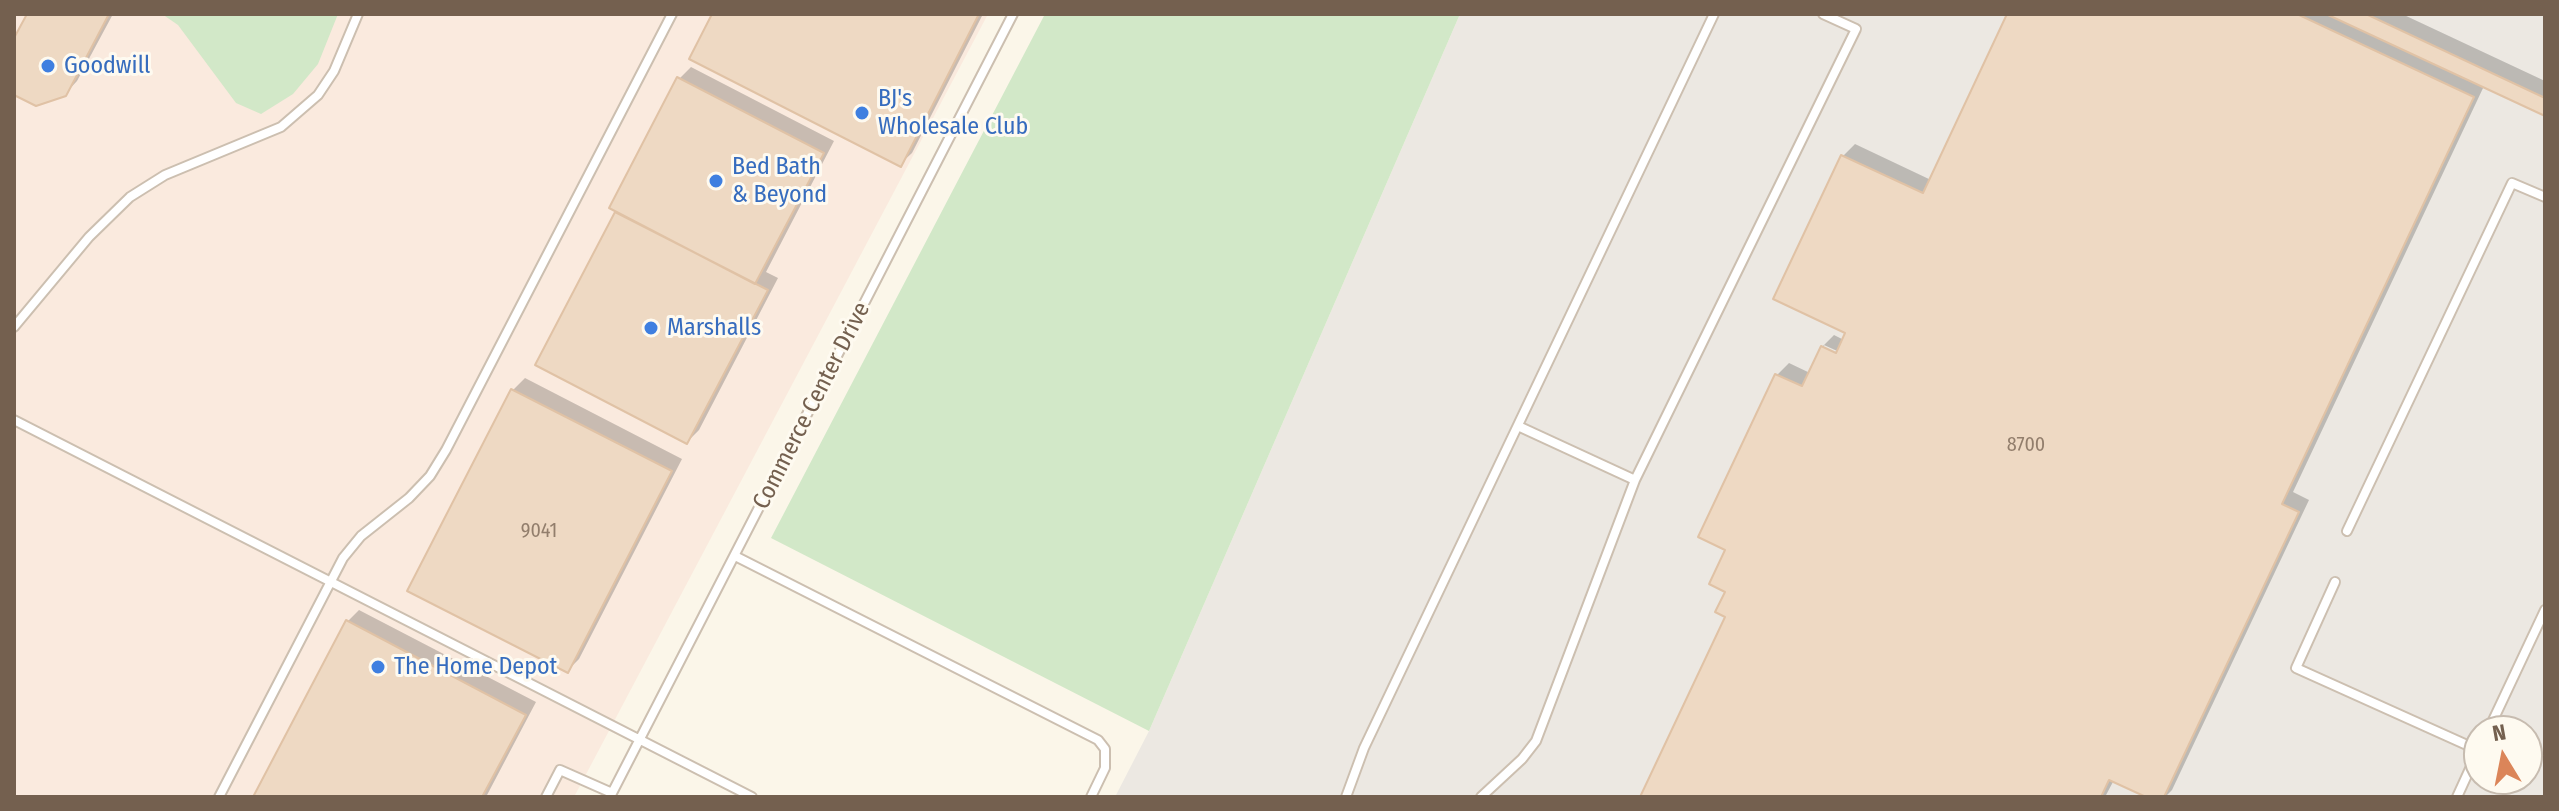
<!DOCTYPE html>
<html>
<head>
<meta charset="utf-8">
<style>
  body { margin:0 }
  #map { position:relative; width:2559px; height:811px; overflow:hidden; background:#fbf6e9; font-family:"Fira Sans Condensed",sans-serif }
  canvas { display:block }
  .frame { position:absolute; inset:0; border:16px solid #74604f; pointer-events:none }
  .north { position:absolute; left:2463px; top:715px; width:80px; height:80px; box-sizing:border-box; background:#fefaf0; border:2px solid #c7bcb0; border-radius:50%; rotate:350deg; font-size:22px; font-weight:700; line-height:32px; text-align:center; color:#74604f }
  .north::after { content:''; display:block; margin:auto; width:28px; height:36px; background:#db8559; clip-path:polygon(50% 0,100% 100%,50% 72%,0 100%) }
</style>
</head>
<body>
<div id="map">
<canvas width="2559" height="811"></canvas>
<div class="frame"></div>
<div class="north">N</div>
</div>
<script>
const ctx = document.querySelector('canvas').getContext('2d');
ctx.lineJoin = 'round';
function fill(path, color) {
  ctx.fillStyle = color;
  ctx.fill(path, 'evenodd');
}
function toPath(rows) {
  const path = new Path2D();
  for (const r of rows) {
    path.moveTo(r[0], r[1]);
    for (let i = 2; i < r.length; i += 2) path.lineTo(r[i], r[i + 1]);
  }
  return path;
}
function trace(path, color, width, dash) {
  ctx.strokeStyle = color;
  ctx.lineWidth = width;
  ctx.lineCap = dash ? 'butt' : 'round';
  ctx.setLineDash(dash || []);
  ctx.stroke(path);
}
function drawText(font, color, halo, rows, align = 'center') {
  ctx.font = font + ' "Fira Sans Condensed",sans-serif';
  ctx.lineWidth = 6;
  ctx.setLineDash([]);
  ctx.textBaseline = 'middle';
  ctx.strokeStyle = halo;
  ctx.fillStyle = color;
  for (const [text, x, y, turn = 0] of rows) {
    ctx.save();
    ctx.translate(x, y);
    ctx.rotate((+turn || 0) * Math.PI / 180);
    ctx.textAlign = isNaN(turn) ? turn : align;
    if (halo) ctx.strokeText(text, 0, 0);
    ctx.fillText(text, 0, 0);
    ctx.restore();
  }
}
const commercial = toPath([
  [14,14,988,14,574,797,14,797]
]);
const industrial = toPath([
  [1460,14,2545,14,2545,797,1115,797,1149,731],
  [2479,731,2527,731,2527,779,2479,779]
]);
const green = toPath([
  [162,14,338,14,318,64,293,94,261,114,236,103,178,25],
  [1045,14,1460,14,1149,731,771,538]
]);
const shadow = toPath([
  [29,14,113,14,77,81,65,94,14,93,14,42],
  [714,14,983,14,912,153,900,164],
  [2010,14,2402,14,2545,81,2545,114,2484,86,2293,492,2309,500,2172,790,2165,797,2151,797,2114,780,2105,797,1642,797,1728,616,1727,549,1701,536,1777,375,1789,363,1810,373,1822,347,1834,335,1844,340,1848,332,1776,298,1843,156,1855,144,1931,180],
  [1824,345,1846,355,1844,359,1824,350],
  [691,67,834,141,766,272,778,278,699,430,687,442,537,364,618,211,679,79],
  [525,378,682,459,579,659,567,671,513,390],
  [359,610,536,702,486,797,255,797,347,622]
]);
const building = toPath([
  [27,14,109,14,66,96,36,106,14,95,14,38,27,14],
  [712,14,979,14,901,167,689,59,712,14],
  [2007,14,2297,14,2474,97,2282,504,2299,512,2164,797,2146,797,2109,780,2101,797,1640,797,1725,617,1715,612,1725,592,1709,584,1725,550,1698,537,1775,374,1802,386,1821,346,1836,353,1845,333,1773,299,1841,155,1923,193,2007,14],
  [2326,14,2366,14,2545,98,2545,116,2326,14],
  [677,77,824,153,755,284,609,208,677,77],
  [615,212,768,290,687,444,535,365,615,212],
  [511,389,672,471,568,673,407,591,511,389],
  [346,620,526,715,482,797,253,797,346,620]
]);
const service = toPath([
  [14,327,89,237,130,197,165,175,281,127,318,95,334,71,358,14],
  [14,420,752,797],
  [1518,426,1635,480],
  [2347,531,2512,183,2545,197],
  [735,556,1098,740,1105,749,1105,768,1091,797],
  [2335,582,2296,668,2478,750],
  [2488,731,2545,610],
  [219,797,343,558,361,536,409,498,430,476,446,450,672,14],
  [546,797,560,770,612,793],
  [610,797,1013,14],
  [1346,797,1364,748,1714,14],
  [1481,797,1522,759,1536,741,1635,480,1856,29,1823,14],
  [2457,797,2479,749]
]);
const markers = [
  [48,66,8,"#3f7fe0"],
  [862,113,8,"#3f7fe0"],
  [716,181,8,"#3f7fe0"],
  [651,328,8,"#3f7fe0"],
  [378,667,8,"#3f7fe0"]
];
const numberNames = [
  ["8700",2026,445],
  ["9041",539,531]
];
const shopNames = [
  ["Goodwill",64,66],
  ["BJ's",878,99],
  ["Wholesale Club",878,127],
  ["Bed Bath",732,167],
  ["& Beyond",732,195],
  ["Marshalls",667,328],
  ["The Home Depot",394,667]
];
const streetNames = [
  ["Commerce Center Drive",812,406,-63]
];
fill(commercial, '#faeade');
fill(industrial, '#ece8e2');
fill(green, '#d2e8c8');
fill(shadow, '#0003');
fill(building, '#eed9c3');
trace(building, '#e0c2a5', 2);
trace(service, '#ccbfb0', 12);
trace(service, '#fff', 8);
for (const [x, y, r, color] of markers) {
  const dot = new Path2D();
  dot.arc(x, y, r, 0, 2 * Math.PI);
  ctx.fillStyle = color;
  ctx.fill(dot);
  trace(dot, '#fefaf0', 3);
}
drawText('20px', '#927e6c', null, numberNames);
drawText('24px', '#366cbe', '#fefaf0', shopNames, 'left');
drawText('24px', '#74604f', '#fefaf0', streetNames);
</script>
</body>
</html>
